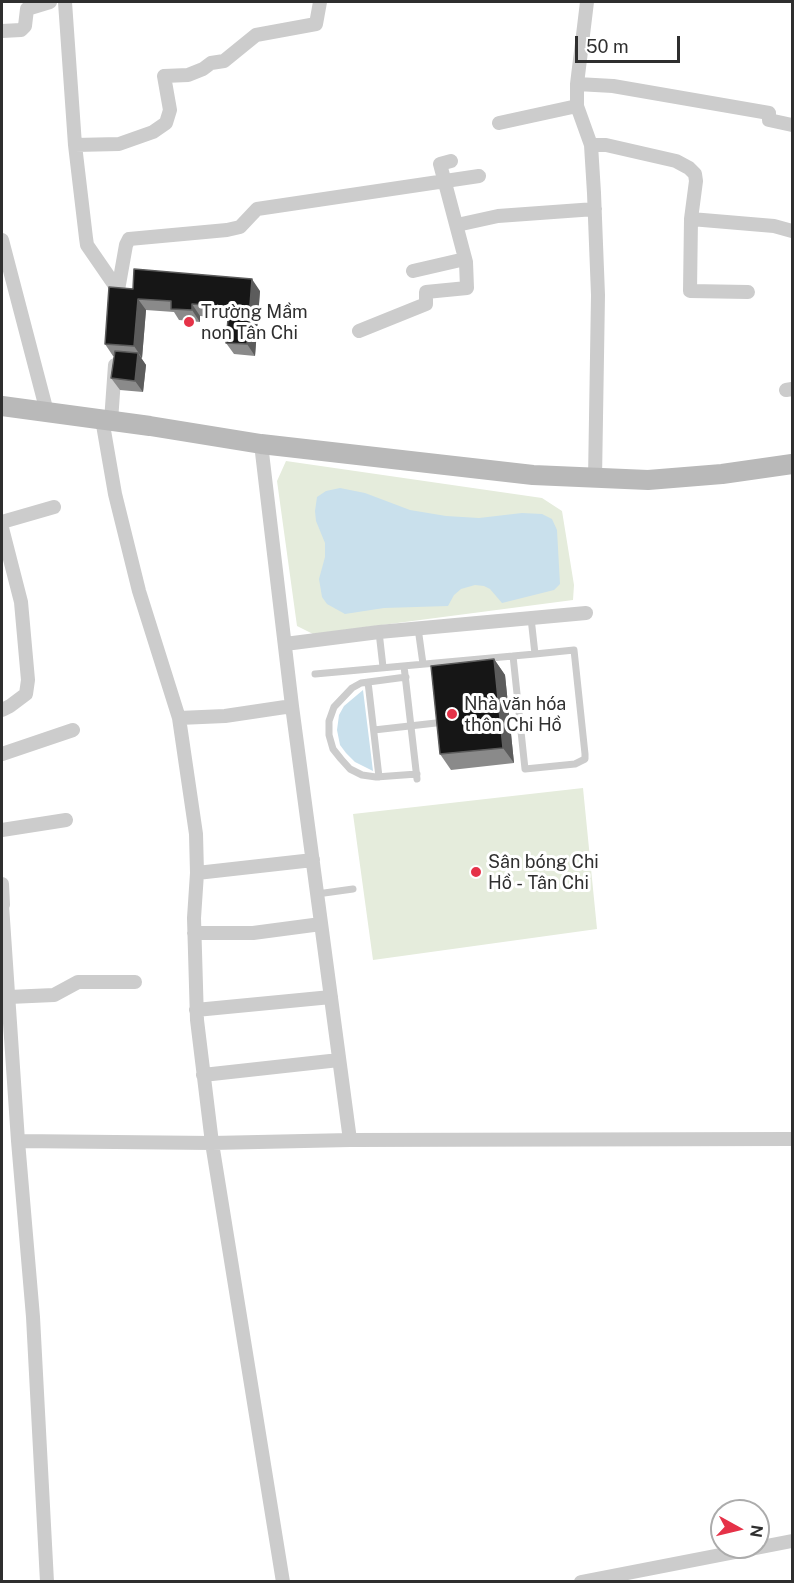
<!DOCTYPE html>
<html>
<head>
<meta charset="utf-8">
<style>
  body { margin:0 }
  #map { position:relative; width:794px; height:1583px; overflow:hidden; background:#fff; font-family:"Public Sans",sans-serif }
  canvas { display:block }
  .frame { position:absolute; inset:0; border:3px solid #2f2f2f; pointer-events:none }
  .north { position:absolute; left:710px; top:1499px; width:60px; height:60px; box-sizing:border-box; background:#fff; border:2px solid #acacac; border-radius:50%; rotate:98deg; font-size:16px; font-weight:700; line-height:24px; text-align:center; color:#2f2f2f }
  .north::after { content:''; display:block; margin:auto; width:21px; height:27px; background:#e53248; clip-path:polygon(50% 0,100% 100%,50% 72%,0 100%) }
  .scale { position:absolute; left:575px; top:36px; width:105px; height:27px; box-sizing:border-box; border:3px solid #2f2f2f; border-top:0; padding-left:8px; font-size:18px; line-height:21px; white-space:nowrap; color:#2f2f2f; -webkit-text-stroke:4px #fff; paint-order:stroke }
</style>
</head>
<body>
<div id="map">
<canvas width="794" height="1583"></canvas>
<div class="frame"></div>
<div class="north">N</div>
<div class="scale">50 m</div>
</div>
<script>
const ctx = document.querySelector('canvas').getContext('2d');
ctx.lineJoin = 'round';
function fill(path, color) {
  ctx.fillStyle = color;
  ctx.fill(path, 'evenodd');
}
function toPath(rows) {
  const path = new Path2D();
  for (const r of rows) {
    path.moveTo(r[0], r[1]);
    for (let i = 2; i < r.length; i += 2) path.lineTo(r[i], r[i + 1]);
  }
  return path;
}
function trace(path, color, width, dash) {
  ctx.strokeStyle = color;
  ctx.lineWidth = width;
  ctx.lineCap = dash ? 'butt' : 'round';
  ctx.setLineDash(dash || []);
  ctx.stroke(path);
}
function drawText(font, color, halo, rows, align = 'center') {
  ctx.font = font + ' "Public Sans",sans-serif';
  ctx.lineWidth = 6;
  ctx.setLineDash([]);
  ctx.textBaseline = 'middle';
  ctx.strokeStyle = halo;
  ctx.fillStyle = color;
  for (const [text, x, y, turn = 0] of rows) {
    ctx.save();
    ctx.translate(x, y);
    ctx.rotate((+turn || 0) * Math.PI / 180);
    ctx.textAlign = isNaN(turn) ? turn : align;
    if (halo) ctx.strokeText(text, 0, 0);
    ctx.fillText(text, 0, 0);
    ctx.restore();
  }
}
const green = toPath([
  [286,461,542,498,562,511,574,585,573,600,313,634,297,626,277,481],
  [583,788,597,929,373,960,353,814]
]);
const water = toPath([
  [340,488,365,493,410,510,446,516,479,518,522,513,542,514,552,519,557,530,560,584,554,590,502,603,490,589,484,586,475,585,461,589,454,595,448,606,384,608,345,614,327,604,322,597,319,579,325,557,325,543,316,521,315,511,317,497,326,491],
  [363,690,373,771,355,762,346,753,340,745,337,730,339,715,344,706]
]);
const lane = toPath([
  [418,628,423,664],
  [379,632,383,667],
  [513,656,525,769,575,764,585,759,585,754,574,650,535,654],
  [404,666,417,779],
  [315,674,535,654,531,618],
  [406,677,361,683,352,688,334,707,329,721,329,735,333,749,341,759,350,769,362,775,376,777,417,774],
  [368,682,379,777],
  [374,730,436,723],
  [317,894,353,889]
]);
const street = toPath([
  [65,2,75,145,86,238,87,245,118,290,120,304],
  [587,2,577,84,577,106,591,145,594,193,598,295,595,479],
  [2,31,21,30,25,26,27,9,50,2],
  [577,84,613,86,769,113,769,120,792,125],
  [499,123,577,106],
  [75,145,119,144,153,132,166,123,170,110,164,76,188,75,203,69,211,63,224,61,256,35,316,24,320,2],
  [591,145,606,145,676,161,689,168,695,174,696,181,691,219,774,226,792,231],
  [691,219,690,291,748,292],
  [457,225,498,216,595,209],
  [2,240,47,412],
  [413,271,465,259],
  [118,290,126,245,129,239,227,230,240,227,257,209,479,176],
  [359,331,426,304,426,292,467,288,466,262,440,164,451,161],
  [786,390,792,389],
  [111,421,115,365],
  [261,444,292,706,350,1140],
  [2,522,54,507],
  [2,528,21,602,28,680,26,694,10,706,2,710],
  [285,644,379,632,586,613],
  [179,718,225,716,292,706],
  [2,754,73,730],
  [2,830,66,820],
  [197,873,313,860],
  [2,884,3,905],
  [2,905,18,1141],
  [194,933,253,933,321,924],
  [9,997,54,995,78,982,135,982],
  [196,1010,331,997],
  [203,1075,339,1060],
  [47,1582,33,1317,18,1141,212,1143,197,1020,194,918,197,873,196,834,179,718,139,591,115,494,102,419],
  [283,1582,212,1143,350,1140,792,1139],
  [581,1582,792,1541]
]);
const secondary = toPath([
  [2,406,150,426,261,444,533,475,648,480,722,474,792,464]
]);
const wall = toPath([
  [133,289,260,291,255,356,234,354,226,343,228,318,200,316,200,322,179,320,174,312,146,310,142,358,141,358,146,365,143,392,120,390,111,378,114,356,113,356,105,344],
  [494,659,505,675,514,763,451,770,440,754]
]);
const shadedWall = toPath([
  [252,279,260,291,255,356,247,344],
  [138,299,146,310,142,358,134,346],
  [192,304,200,316,200,322,192,310],
  [138,353,146,365,143,392,135,381],
  [494,659,505,675,514,763,503,748]
]);
const building = toPath([
  [134,269,252,279,247,344,226,343,229,307,192,304,192,310,171,309,171,301,138,299,134,346,105,344,109,287,133,289,134,269],
  [115,351,138,353,135,381,111,378,115,351],
  [494,659,503,748,440,754,431,666,494,659]
]);
const markers = [
  [189,322,6,"#e53248"],
  [452,714,6,"#e53248"],
  [476,872,6,"#e53248"]
];
const poiNames = [
  ["Trường Mầm",201,312],
  ["non Tân Chi",201,333],
  ["Nhà văn hóa",464,704],
  ["thôn Chi Hồ",464,725],
  ["Sân bóng Chi",488,862],
  ["Hồ - Tân Chi",488,883]
];
fill(green, '#e5ecdc');
fill(water, '#c9e0ec');
trace(lane, '#ccc', 7);
trace(street, '#ccc', 14);
trace(secondary, '#b9b9b9', 20);
fill(wall, '#8a8a8a');
fill(shadedWall, '#5c5c5c');
fill(building, '#161616');
trace(building, '#5c5c5c', 1.5);
for (const [x, y, r, color] of markers) {
  const dot = new Path2D();
  dot.arc(x, y, r, 0, 2 * Math.PI);
  ctx.fillStyle = color;
  ctx.fill(dot);
  trace(dot, '#fff', 2);
}
drawText('18px', '#2f2f2f', '#fff', poiNames, 'left');
</script>
</body>
</html>
